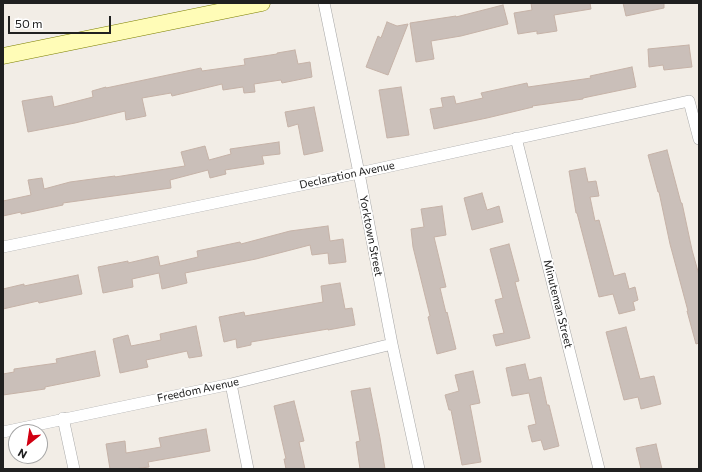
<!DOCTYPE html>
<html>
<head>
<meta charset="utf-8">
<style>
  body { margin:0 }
  #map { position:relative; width:702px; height:472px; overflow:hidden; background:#f2ede6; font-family:Commissioner,sans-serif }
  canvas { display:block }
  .frame { position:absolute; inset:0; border:4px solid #202020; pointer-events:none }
  .north { position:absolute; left:8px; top:424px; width:40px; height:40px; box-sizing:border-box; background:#fff; border:1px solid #a6a6a6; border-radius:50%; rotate:210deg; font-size:11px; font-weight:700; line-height:16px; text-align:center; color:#202020 }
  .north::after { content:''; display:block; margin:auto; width:14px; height:18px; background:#d10012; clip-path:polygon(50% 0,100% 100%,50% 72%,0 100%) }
  .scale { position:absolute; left:8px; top:16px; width:103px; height:18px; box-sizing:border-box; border:2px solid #202020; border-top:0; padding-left:5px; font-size:12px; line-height:14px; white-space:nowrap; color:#202020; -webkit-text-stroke:3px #fff; paint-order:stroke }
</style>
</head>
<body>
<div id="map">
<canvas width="702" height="472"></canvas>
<div class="frame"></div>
<div class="north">N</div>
<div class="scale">50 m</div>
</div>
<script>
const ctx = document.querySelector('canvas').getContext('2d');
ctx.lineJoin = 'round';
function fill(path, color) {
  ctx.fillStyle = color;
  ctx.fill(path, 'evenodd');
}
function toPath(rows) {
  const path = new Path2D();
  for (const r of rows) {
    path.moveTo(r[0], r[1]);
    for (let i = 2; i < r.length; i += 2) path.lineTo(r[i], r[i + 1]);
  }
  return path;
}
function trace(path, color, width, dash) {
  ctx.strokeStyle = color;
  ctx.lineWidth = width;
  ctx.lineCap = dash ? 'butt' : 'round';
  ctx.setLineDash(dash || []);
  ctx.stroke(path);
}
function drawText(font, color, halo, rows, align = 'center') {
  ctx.font = font + ' Commissioner,sans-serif';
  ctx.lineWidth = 3.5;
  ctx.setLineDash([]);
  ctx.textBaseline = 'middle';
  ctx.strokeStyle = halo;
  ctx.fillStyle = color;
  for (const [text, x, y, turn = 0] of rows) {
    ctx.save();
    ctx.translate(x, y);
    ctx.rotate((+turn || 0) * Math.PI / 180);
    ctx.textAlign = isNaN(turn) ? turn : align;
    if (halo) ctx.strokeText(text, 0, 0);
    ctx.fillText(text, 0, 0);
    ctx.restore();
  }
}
const building = toPath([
  [531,3,590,3,591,9,554,15,557,31,537,34,537,31,518,34,514,13,532,10,531,3],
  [623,3,664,3,664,8,626,16,623,3],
  [503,5,508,24,461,36,431,41,434,59,416,62,410,23,456,16,456,17,503,5],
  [387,22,397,26,408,24,388,75,366,67,378,36,381,38,387,22],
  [689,45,692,67,664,70,663,65,649,67,648,49,689,45],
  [295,50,298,64,310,62,312,77,282,83,281,80,254,84,255,92,244,93,243,87,223,90,222,84,172,96,171,93,142,98,146,116,126,120,125,111,75,123,28,132,22,101,52,96,54,107,93,97,92,91,106,87,106,88,201,68,202,71,245,65,244,59,277,54,277,53,295,50],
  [632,67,636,87,583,98,583,99,532,106,533,107,487,118,434,129,430,109,443,107,441,98,454,96,456,104,483,98,481,93,527,83,528,87,591,78,590,76,632,67],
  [401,87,409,135,387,138,379,90,401,87],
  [314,107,323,151,304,155,298,124,288,127,285,112,314,107],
  [279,142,280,154,262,156,264,164,225,170,226,174,210,178,208,170,170,180,171,188,63,203,63,205,21,214,21,212,3,216,3,201,31,195,28,180,42,178,44,189,70,182,115,176,115,177,185,166,181,152,205,146,209,160,231,154,230,149,279,142],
  [667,150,681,203,682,203,692,250,699,275,699,343,696,344,687,311,688,311,670,244,659,192,658,192,648,155,667,150],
  [585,168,588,182,596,181,599,196,590,197,595,221,599,220,614,276,625,273,629,289,635,287,638,300,633,302,635,310,619,314,613,294,599,297,577,213,576,213,569,171,585,168],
  [482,193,487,210,499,206,503,222,472,230,464,198,482,193],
  [442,206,446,235,434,237,446,287,440,288,446,313,447,312,456,349,437,354,428,317,430,316,413,247,411,229,424,227,421,209,442,206],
  [328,226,330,241,343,239,346,262,329,264,328,253,312,255,310,245,256,259,185,273,187,283,162,289,159,273,132,279,133,287,103,293,98,267,128,261,128,263,158,256,160,266,198,257,197,251,240,242,241,244,290,231,328,226],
  [509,244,519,281,515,282,530,338,496,346,493,335,504,333,495,300,503,298,490,249,509,244],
  [78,275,82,294,39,303,38,301,3,309,3,289,24,284,24,286,78,275],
  [340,283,345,309,352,308,355,325,328,330,328,329,251,342,251,345,237,348,236,339,224,342,219,317,244,312,245,316,323,302,321,286,340,283],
  [196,326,202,356,189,358,187,351,146,360,148,367,120,373,113,339,128,335,131,346,161,340,160,334,196,326],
  [626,327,640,379,654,376,661,404,641,409,638,397,624,400,606,332,626,327],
  [95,351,100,376,45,387,45,389,3,395,3,374,14,372,14,369,57,363,56,359,95,351],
  [525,364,529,380,541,377,547,405,549,405,559,446,544,450,541,440,532,442,528,426,536,424,529,393,512,396,506,368,525,364],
  [473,371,480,403,470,405,481,462,462,465,451,410,449,410,445,395,459,391,455,375,473,371],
  [370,388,380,438,385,469,360,469,356,442,360,441,351,391,370,388],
  [294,401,304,441,299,442,305,469,286,469,284,459,286,459,274,406,294,401],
  [206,429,210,451,148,462,149,467,134,469,110,469,106,444,125,441,126,453,161,447,159,438,206,429],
  [656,444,662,469,641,469,636,448,656,444]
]);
const street = toPath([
  [324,3,359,173,392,344,419,469],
  [516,138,599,469],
  [3,247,359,173,689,101,699,139],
  [231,384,248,469],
  [63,418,74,469],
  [3,432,231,384,392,344]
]);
const secondary = toPath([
  [3,56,262,3]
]);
const streetNames = [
  ["Declaration Avenue",347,175,-12],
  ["Yorktown Street",371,236,79],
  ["Minuteman Street",558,304,76],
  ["Freedom Avenue",198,390,-12]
];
fill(building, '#cabfb9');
trace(building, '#c5b2a7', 1);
trace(street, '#a7a7a7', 12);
trace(secondary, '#7c7f00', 17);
trace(street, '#fff', 11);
trace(secondary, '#fffcb7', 16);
drawText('11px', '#202020', '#fff', streetNames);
</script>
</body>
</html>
